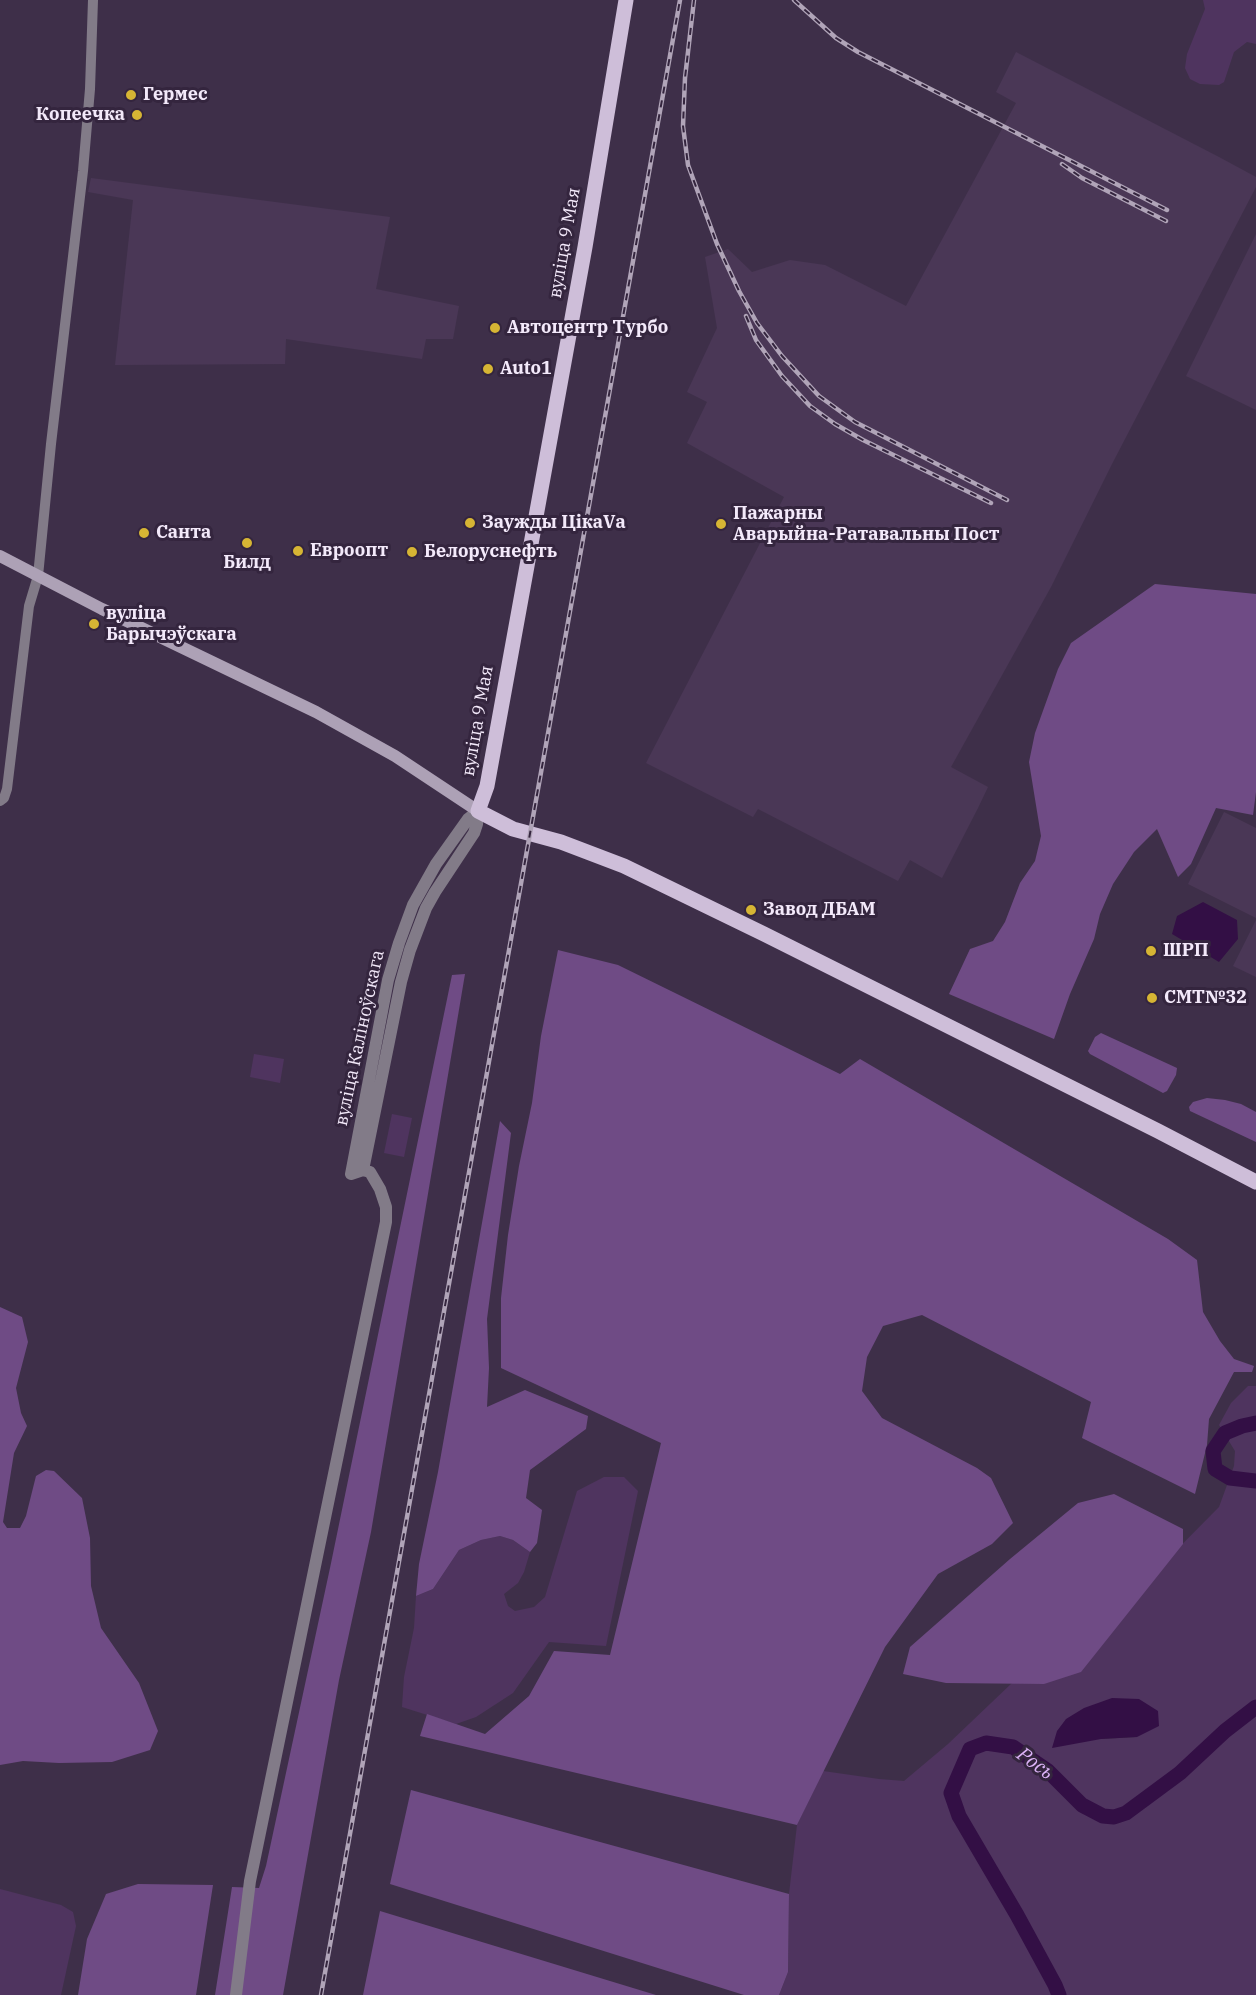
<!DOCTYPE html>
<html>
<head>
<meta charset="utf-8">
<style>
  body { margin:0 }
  canvas { display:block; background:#3e2f49 }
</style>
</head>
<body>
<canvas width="1256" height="1995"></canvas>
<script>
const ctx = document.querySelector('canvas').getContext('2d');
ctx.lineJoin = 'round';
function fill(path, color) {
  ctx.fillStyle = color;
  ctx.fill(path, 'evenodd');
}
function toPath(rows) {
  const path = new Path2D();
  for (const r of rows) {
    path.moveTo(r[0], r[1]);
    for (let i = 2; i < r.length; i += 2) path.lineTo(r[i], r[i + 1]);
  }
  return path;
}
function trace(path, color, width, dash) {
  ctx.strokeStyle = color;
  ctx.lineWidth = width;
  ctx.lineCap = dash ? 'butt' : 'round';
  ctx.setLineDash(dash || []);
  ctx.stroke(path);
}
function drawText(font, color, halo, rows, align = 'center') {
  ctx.font = font + ' "IBM Plex Serif",serif';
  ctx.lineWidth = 6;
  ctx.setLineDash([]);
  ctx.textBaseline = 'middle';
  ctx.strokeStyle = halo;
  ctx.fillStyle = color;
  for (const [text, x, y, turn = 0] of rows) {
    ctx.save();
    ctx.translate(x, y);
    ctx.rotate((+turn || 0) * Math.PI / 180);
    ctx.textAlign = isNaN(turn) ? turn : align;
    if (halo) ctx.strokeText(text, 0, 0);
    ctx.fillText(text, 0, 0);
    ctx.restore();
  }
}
const built = toPath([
  [1016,52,1219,157,1256,177,1256,187,1112,464,1051,587,951,767,988,787,978,808,942,878,910,860,898,881,758,809,753,817,646,763,784,497,687,443,707,402,687,392,717,328,705,257,728,249,752,272,790,260,825,265,906,306,1016,103,996,92],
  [91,178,390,217,376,289,459,306,453,339,426,339,422,359,286,339,285,364,115,365,133,200,88,192],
  [1256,234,1256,410,1186,376],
  [1224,812,1256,828,1256,918,1188,884],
  [1256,920,1256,977,1233,966]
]);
const green = toPath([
  [1203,0,1256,0,1256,44,1247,42,1234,52,1224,82,1219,85,1200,84,1190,79,1185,68,1187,54,1205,9],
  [254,1054,284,1059,280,1083,250,1077],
  [392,1114,412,1118,404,1157,384,1153],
  [1248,1386,1256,1386,1256,1995,779,1995,788,1972,789,1894,797,1825,823,1771,879,1779,904,1781,948,1744,1012,1683,1044,1684,1219,1507,1234,1466,1235,1451,1219,1425,1231,1403],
  [1084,1708,1137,1737,1101,1739],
  [604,1477,624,1477,638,1491,606,1646,549,1642,513,1693,476,1717,456,1724,402,1707,404,1677,414,1628,416,1596,433,1589,459,1550,481,1540,500,1536,513,1540,530,1552,524,1572,518,1583,504,1594,508,1606,515,1611,534,1607,545,1597,577,1491],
  [0,1889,61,1905,73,1912,76,1926,61,1995,0,1995]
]);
const forest = toPath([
  [1155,584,1256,594,1256,792,1253,815,1216,808,1191,864,1178,877,1157,829,1134,852,1113,884,1100,914,1094,939,1070,994,1054,1039,949,994,970,949,993,941,1005,922,1020,883,1035,861,1041,836,1029,762,1035,733,1058,669,1071,643],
  [558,950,618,965,840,1074,860,1059,1168,1239,1197,1260,1203,1312,1220,1341,1234,1359,1254,1366,1252,1372,1234,1372,1209,1419,1207,1445,1195,1494,1082,1438,1091,1402,922,1315,883,1326,867,1357,862,1391,882,1418,977,1468,991,1478,1013,1523,992,1544,938,1574,885,1647,797,1825,420,1736,427,1714,485,1734,529,1696,554,1651,610,1655,661,1443,501,1368,501,1298,508,1235,519,1166,532,1103,541,1036],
  [465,974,371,1532,339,1680,283,1995,215,1995,232,1887,259,1888,266,1866,330,1568,452,975],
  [1101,1033,1177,1068,1176,1075,1167,1091,1163,1093,1090,1054,1088,1051,1095,1037],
  [1207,1098,1225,1100,1241,1104,1256,1112,1256,1142,1190,1111,1189,1107,1193,1102],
  [500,1121,511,1133,487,1319,489,1368,487,1407,525,1390,588,1416,586,1429,530,1470,526,1498,542,1510,537,1543,530,1552,513,1540,500,1536,481,1540,459,1550,433,1589,416,1596,419,1564,438,1472],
  [0,1307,22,1317,28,1342,16,1388,21,1413,27,1426,14,1453,3,1522,7,1528,20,1528,26,1516,36,1476,46,1470,54,1471,82,1498,90,1538,91,1586,101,1628,139,1683,158,1731,150,1750,112,1762,59,1763,23,1761,0,1765],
  [1114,1494,1183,1529,1183,1544,1081,1672,1044,1684,946,1683,903,1674,910,1647,1010,1559,1078,1503],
  [411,1790,789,1894,788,1972,779,1995,744,1995,390,1884],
  [138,1884,213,1885,196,1995,78,1995,87,1939,106,1894],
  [380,1911,656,1995,363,1995]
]);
const water = toPath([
  [1203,902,1237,920,1238,939,1219,962,1172,934,1177,916],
  [1112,1698,1139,1699,1158,1711,1159,1726,1137,1737,1101,1739,1052,1748,1057,1731,1066,1719,1084,1708]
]);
const river = toPath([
  [1256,1423,1242,1426,1225,1433,1213,1451,1215,1469,1230,1478,1256,1481],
  [1059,1995,1055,1985,1017,1915,959,1816,951,1793,970,1749,986,1743,1013,1747,1048,1771,1082,1805,1103,1816,1114,1817,1126,1813,1180,1773,1225,1731,1256,1707]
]);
const minor = toPath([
  [0,801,4,798,7,789,29,606,38,576,51,444,83,171,90,89,93,0]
]);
const tertiary = toPath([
  [363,1170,401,982,410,950,426,908,435,892,474,833,477,824,478,811],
  [236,1995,250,1881,386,1222,386,1207,380,1189,370,1172,363,1170,351,1174,388,980,399,943,413,905,436,864,468,819,478,811]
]);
const secondary = toPath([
  [0,556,102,609,316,712,395,756,478,811]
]);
const primary = toPath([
  [626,0,585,247,487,786,478,811,513,829,561,842,624,866,764,934,1158,1131,1256,1182]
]);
const rail = toPath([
  [694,0,685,78,683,126,688,165,717,244,739,291,757,323,782,356,819,396,855,422,1007,500],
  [794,0,836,38,858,52,1167,210],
  [1062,164,1082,178,1166,221],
  [746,316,756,340,782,376,810,406,835,424,863,440,991,503],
  [321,1995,680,0]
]);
const markers = [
  [131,95,6,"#d6b534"],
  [137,115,6,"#d6b534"],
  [495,328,6,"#d6b534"],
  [488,369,6,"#d6b534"],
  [470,523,6,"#d6b534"],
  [721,524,6,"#d6b534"],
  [144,533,6,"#d6b534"],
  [247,543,6,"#d6b534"],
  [298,551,6,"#d6b534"],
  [412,552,6,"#d6b534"],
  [94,624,6,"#d6b534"],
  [751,910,6,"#d6b534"],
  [1151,951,6,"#d6b534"],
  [1152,998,6,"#d6b534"]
];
const poiNames = [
  ["Гермес",143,95],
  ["Копеечка",125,115,"right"],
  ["Автоцентр Турбо",507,328],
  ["Auto1",500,369],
  ["Пажарны",733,514],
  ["Аварыйна-Ратавальны Пост",733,535],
  ["Заужды ЦікаVа",482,523],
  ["Санта",156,533],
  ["Евроопт",310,551],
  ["Белоруснефть",424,552],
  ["Билд",247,563,"center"],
  ["вуліца",106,614],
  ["Барычэўскага",106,635],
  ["Завод ДБАМ",763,910],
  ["ШРП",1163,951],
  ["СМТ№32",1164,998]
];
const streetNames = [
  ["вуліца 9 Мая",565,243,-80],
  ["вуліца 9 Мая",478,721,-80],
  ["вуліца Каліноўскага",360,1038,-78]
];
const waterNames = [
  ["Рось",1035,1764,36]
];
fill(built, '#4a3756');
fill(green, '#4f345f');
fill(forest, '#6f4b85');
fill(water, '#330f45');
trace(river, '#330f45', 15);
trace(minor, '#827b88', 10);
trace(tertiary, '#827b88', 12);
trace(secondary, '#ada1b6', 12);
trace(primary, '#cebed9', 15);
trace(rail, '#b0a4b8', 4.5);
trace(rail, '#34253e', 2, [7]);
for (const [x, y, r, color] of markers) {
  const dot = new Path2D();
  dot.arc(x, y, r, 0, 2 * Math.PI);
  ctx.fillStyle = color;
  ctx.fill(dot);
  trace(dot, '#34253e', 2);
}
drawText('bold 18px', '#f3e9fa', '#34253e', poiNames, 'left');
drawText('18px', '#f3e9fa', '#34253e', streetNames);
drawText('italic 20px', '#dcb3f7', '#34253e', waterNames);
</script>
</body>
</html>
